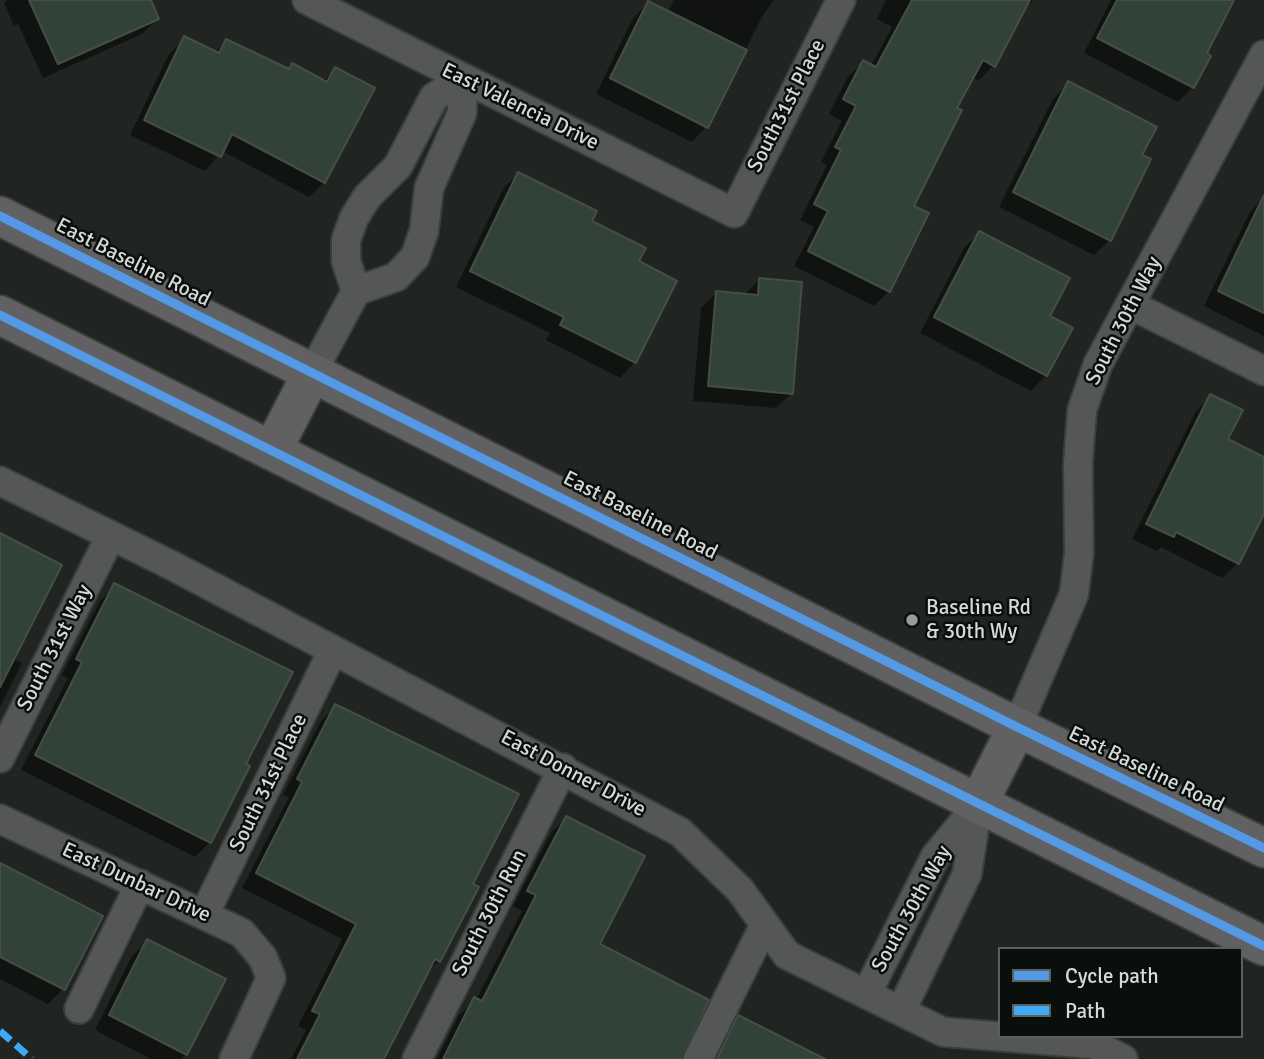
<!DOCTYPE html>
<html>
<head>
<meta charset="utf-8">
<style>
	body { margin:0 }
	#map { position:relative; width:1264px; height:1059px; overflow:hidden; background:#202521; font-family:Signika,sans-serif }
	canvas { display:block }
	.legend { position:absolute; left:998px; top:947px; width:245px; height:91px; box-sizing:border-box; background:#0b0f0c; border:2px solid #5b605c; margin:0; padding:9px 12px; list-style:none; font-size:21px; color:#d4dad5 }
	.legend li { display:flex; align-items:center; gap:14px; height:35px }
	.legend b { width:35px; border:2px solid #5b605c }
</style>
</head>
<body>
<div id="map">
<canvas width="1264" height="1059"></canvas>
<ul class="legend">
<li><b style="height:9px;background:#5399e6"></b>Cycle path</li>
<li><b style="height:9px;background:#3fa9f5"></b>Path</li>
</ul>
</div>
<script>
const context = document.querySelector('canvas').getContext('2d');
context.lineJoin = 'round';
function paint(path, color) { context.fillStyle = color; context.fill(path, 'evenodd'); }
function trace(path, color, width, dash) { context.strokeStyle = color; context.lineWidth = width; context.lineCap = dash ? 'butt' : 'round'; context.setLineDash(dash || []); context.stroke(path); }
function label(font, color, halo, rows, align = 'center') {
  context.font = font + ' Signika,sans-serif'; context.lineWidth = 5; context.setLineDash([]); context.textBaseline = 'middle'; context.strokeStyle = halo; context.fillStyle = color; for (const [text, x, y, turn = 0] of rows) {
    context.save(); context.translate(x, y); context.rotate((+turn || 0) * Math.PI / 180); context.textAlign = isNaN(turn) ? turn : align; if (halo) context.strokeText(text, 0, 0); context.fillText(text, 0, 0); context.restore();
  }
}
const shadow = new Path2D(`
	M 7,0 L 149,0 L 157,19 L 142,34 L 43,78 L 18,24 L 14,26 L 4,3 Z
	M 674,0 L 774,0 L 762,17 L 707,126 L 692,142 L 596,94 L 633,18 L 648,3 L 668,13 Z
	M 886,0 L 1033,0 L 1016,22 L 993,66 L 978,81 L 972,77 L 955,109 L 911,206 L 889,291 L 874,306 L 794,266 L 814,227 L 800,220 L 827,165 L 821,162 L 842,121 L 829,114 L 848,77 L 863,62 L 871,66 L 892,27 L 877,19 Z
	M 1111,0 L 1226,0 L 1193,87 L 1178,102 L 1084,53 Z
	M 184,39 L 215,53 L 226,41 L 287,70 L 292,66 L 323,82 L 336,69 L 324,182 L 309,197 L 222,151 L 205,171 L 130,135 L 169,54 Z
	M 1068,84 L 1110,240 L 1094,255 L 999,207 L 1053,99 Z
	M 518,174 L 589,222 L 637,262 L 635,362 L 620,378 L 546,340 L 550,333 L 456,287 L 503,189 Z
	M 1264,197 L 1264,336 L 1204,306 L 1250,212 Z
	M 980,233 L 1047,317 L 1046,375 L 1031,391 L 920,333 L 964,248 Z
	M 760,279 L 792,393 L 776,408 L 693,401 L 701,308 L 716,293 L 744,295 Z
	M 1211,396 L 1226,440 L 1264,459 L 1264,510 L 1238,563 L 1222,578 L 1161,547 L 1157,551 L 1132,539 L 1196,411 Z
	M 0,535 L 13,658 L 22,663 L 0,707 Z
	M 115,586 L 244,765 L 210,842 L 195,857 L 21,770 L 68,678 L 62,675 L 100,601 Z
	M 336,706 L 471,885 L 439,961 L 424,975 L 382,1059 L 291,1059 L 306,1030 L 298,1026 L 342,939 L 242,888 L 289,797 L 283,795 L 321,721 Z
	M 566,818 L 598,945 L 682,1059 L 437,1059 L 459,1015 L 476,1000 L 522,911 L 513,906 L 551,833 Z
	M 0,865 L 63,989 L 48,1004 L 0,979 Z
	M 148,941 L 186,1054 L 180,1059 L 151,1059 L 95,1030 L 132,956 Z
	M 739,1017 L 821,1059 L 709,1059 L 724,1032 Z`);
const building = new Path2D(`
	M 29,0 L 151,0 L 159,19 L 58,64 Z
	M 912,0 L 1030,0 L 995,67 L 983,60 L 957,108 L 962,110 L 914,206 L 929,213 L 890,292 L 808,251 L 828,211 L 814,204 L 841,150 L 835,147 L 856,106 L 843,99 L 863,60 L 876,67 Z
	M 1117,0 L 1234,0 L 1207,53 L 1211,56 L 1194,88 L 1097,38 Z
	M 648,1 L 747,50 L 708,128 L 610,78 Z
	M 184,36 L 219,53 L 226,39 L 289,69 L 292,63 L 327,82 L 335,67 L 375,88 L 325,183 L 232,134 L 221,157 L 144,120 Z
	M 1068,81 L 1157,127 L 1142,155 L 1151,159 L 1111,241 L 1013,192 Z
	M 518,172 L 597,211 L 592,221 L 646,248 L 639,261 L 677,281 L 636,363 L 560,325 L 564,317 L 470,271 Z
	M 1264,195 L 1264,313 L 1218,291 Z
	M 979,231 L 1070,278 L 1050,316 L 1073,328 L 1047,376 L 934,317 Z
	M 759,278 L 802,282 L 793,394 L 708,386 L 716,291 L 758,295 Z
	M 1210,394 L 1243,410 L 1228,439 L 1264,457 L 1264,514 L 1239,564 L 1176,532 L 1174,537 L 1146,524 Z
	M 0,533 L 62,565 L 0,687 Z
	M 114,583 L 293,672 L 246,764 L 250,766 L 211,843 L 35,755 L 82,662 L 76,659 Z
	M 335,704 L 519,794 L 473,884 L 479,887 L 440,962 L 435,959 L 384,1059 L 297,1059 L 320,1014 L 312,1011 L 356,924 L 256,873 L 302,782 L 297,779 Z
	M 566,816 L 645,856 L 600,944 L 709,1000 L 682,1059 L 443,1059 L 474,997 L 482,1001 L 536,895 L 527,891 Z
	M 0,863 L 103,916 L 65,990 L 0,957 Z
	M 147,939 L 226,979 L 187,1055 L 109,1015 Z
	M 738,1015 L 825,1059 L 717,1059 Z`);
const minor = new Path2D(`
	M 307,0 L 734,213 L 841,0
	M 356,291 L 346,261 L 346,240 L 354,218 L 367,197 L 398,166 L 434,97 L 463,79
	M 1131,305 L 1264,371
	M 312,373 L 356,291 L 396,277 L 415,257 L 424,231 L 429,188 L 462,113 L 463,79
	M 0,481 L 171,565 L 680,832 L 740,890 L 787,955 L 943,1032 L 1093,1044 L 1123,1059
	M 1017,727 L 1074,594 L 1079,553 L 1078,463 L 1082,410 L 1098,364 L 1264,55
	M 0,758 L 110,537
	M 0,819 L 242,933 L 263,958 L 271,978 L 234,1059
	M 204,915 L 333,650
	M 867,993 L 935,857 L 977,806
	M 79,1009 L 140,884
	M 901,1011 L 967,874 L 978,804
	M 417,1059 L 563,768
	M 698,1059 L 764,926`);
const primary = new Path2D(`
	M 0,216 L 1017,727 L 1264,848
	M 0,315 L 1264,946
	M 272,451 L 312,373
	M 978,804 L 1017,727`);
const quiet = new Path2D(`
	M 0,1031 L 32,1059`);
const cycleway = new Path2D(`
	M 0,216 L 1017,727 L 1264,848
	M 0,315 L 1264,946`);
const markers = [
	[912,620,7,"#959b96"]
];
const streetNames = [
	["South31st Place",787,106,-63],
	["East Valencia Drive",520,107,26],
	["East Baseline Road",133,263,27],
	["South 30th Way",1124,321,-63],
	["East Baseline Road",640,516,27],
	["South 31st Way",55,648,-63],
	["East Baseline Road",1146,770,26],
	["East Donner Drive",573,774,28],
	["South 31st Place",269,783,-64],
	["East Dunbar Drive",136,883,25],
	["South 30th Way",912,909,-61],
	["South 30th Run",490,913,-63]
];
const poiNames = [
	["Baseline Rd",926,608],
	["& 30th Wy",926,632]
];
paint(shadow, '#0007');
paint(building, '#314238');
trace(building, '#484c49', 2);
trace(minor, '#3a3f3b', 32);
trace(primary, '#3a3f3b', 42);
trace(minor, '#545755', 28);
trace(primary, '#616062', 38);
trace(quiet, '#3fa9f5', 7, [14, 7]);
trace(cycleway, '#5399e6', 9);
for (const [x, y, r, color] of markers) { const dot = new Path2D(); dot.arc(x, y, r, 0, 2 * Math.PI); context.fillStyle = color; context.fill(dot); trace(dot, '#0b0f0c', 2.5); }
label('21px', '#d4dad5', '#0b0f0c', streetNames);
label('21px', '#d4dad5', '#0b0f0c', poiNames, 'left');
</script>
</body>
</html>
